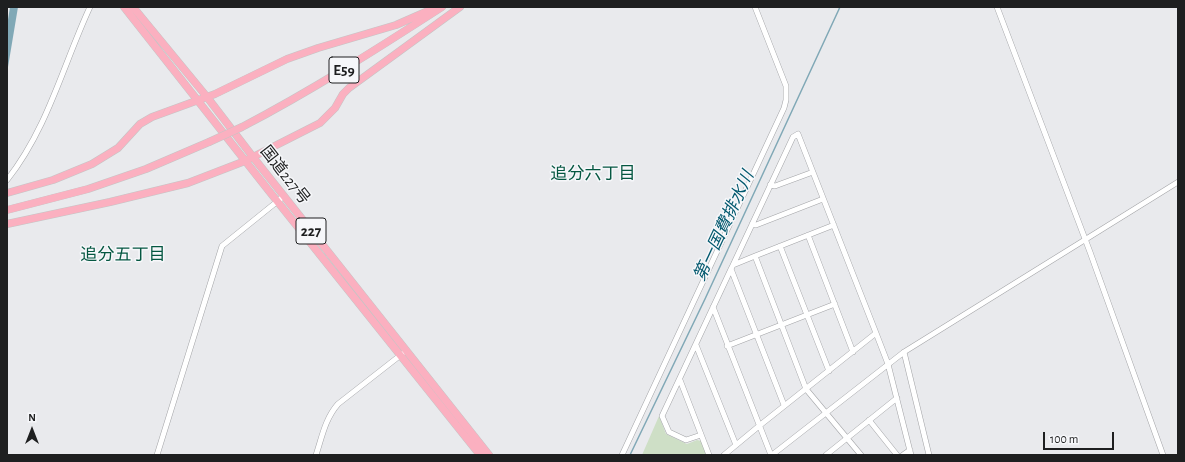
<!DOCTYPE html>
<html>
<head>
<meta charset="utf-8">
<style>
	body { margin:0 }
	#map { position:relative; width:1185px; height:462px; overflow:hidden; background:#e9eaed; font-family:"Alegreya Sans",sans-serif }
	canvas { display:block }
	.frame { position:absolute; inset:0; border:8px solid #1e1f20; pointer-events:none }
	.north { position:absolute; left:12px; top:410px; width:40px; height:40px; -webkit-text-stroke:3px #f6f7fa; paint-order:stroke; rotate:0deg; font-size:11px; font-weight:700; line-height:16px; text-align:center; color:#1e1f20 }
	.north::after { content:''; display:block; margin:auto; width:14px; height:18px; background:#1e1f20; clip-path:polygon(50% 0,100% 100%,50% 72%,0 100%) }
	.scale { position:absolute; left:1043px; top:432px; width:71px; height:18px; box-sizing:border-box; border:2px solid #1e1f20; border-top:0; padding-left:5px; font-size:12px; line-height:14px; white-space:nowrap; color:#1e1f20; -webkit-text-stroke:3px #f6f7fa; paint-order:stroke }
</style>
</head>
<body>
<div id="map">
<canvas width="1185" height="462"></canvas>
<div class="frame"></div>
<div class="north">N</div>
<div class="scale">100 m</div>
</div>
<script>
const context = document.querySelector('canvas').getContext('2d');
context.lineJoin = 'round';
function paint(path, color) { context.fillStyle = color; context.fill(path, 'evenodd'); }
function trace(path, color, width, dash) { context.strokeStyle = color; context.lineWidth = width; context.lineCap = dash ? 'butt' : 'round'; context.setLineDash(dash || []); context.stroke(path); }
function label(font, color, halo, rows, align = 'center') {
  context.font = font + ' "Alegreya Sans","Noto Sans JP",sans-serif'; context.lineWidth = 3; context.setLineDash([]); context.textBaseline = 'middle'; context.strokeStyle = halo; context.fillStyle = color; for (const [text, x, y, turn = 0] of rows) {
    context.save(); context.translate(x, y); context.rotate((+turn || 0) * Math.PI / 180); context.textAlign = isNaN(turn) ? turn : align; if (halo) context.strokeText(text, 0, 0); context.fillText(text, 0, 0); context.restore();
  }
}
const green = new Path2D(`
	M 659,416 L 666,434 L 687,444 L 697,440 L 701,441 L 707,455 L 642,455 Z`);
const water = new Path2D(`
	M 10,7 L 18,7 L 7,73 L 7,26 Z`);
const stream = new Path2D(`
	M 630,455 L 705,299 L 840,7`);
const minor = new Path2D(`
	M 997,7 L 1090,252 L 1163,455
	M 7,180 C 48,128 63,65 90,7
	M 770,185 L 775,186 L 813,172
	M 752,224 L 756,225 L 823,199
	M 808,235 L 853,352
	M 780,246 L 829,371
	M 755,256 L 834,225
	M 733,265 L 793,137 L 798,134 L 876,333
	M 731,269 L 784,405
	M 713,307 L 771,455
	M 696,345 L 736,445
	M 727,346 L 835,304
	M 904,352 L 929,455
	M 680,380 L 709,455
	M 869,420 L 897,455
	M 701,435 L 686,440 L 669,432 L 662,416 L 731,269 L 733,265 L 755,256 L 806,389 L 861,455
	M 157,455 L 222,246 L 284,196
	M 316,455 C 322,437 325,419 338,404 L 402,354
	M 622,455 L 784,108 L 786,100 L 786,86 L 755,7
	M 724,455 L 759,426 L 876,333 L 888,364 L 911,455
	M 772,455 L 904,352 L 1178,182
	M 826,455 L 897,398
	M 903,455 L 910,450`);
const highway = new Path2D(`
	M 124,7 L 269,191 L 480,455
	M 133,7 L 207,97 L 253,157 L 489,455
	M 242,127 C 311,91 377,49 442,7
	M 7,193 L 53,180 L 92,164 L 118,148 L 140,124 L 152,117 L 215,94 L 287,59 L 318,48 L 396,25 L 437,7
	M 7,210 L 88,189 L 146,169 L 209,142
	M 7,224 L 110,202 L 188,183 L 245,161 L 320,123 L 335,108 L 343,94 L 349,88 L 460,7`);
const highwayBridge = new Path2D(`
	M 209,142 L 242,127`);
const shields = [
	[344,70,30],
	[311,231,30]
];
const shieldNames = [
	["E59",344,70],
	["227",311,231]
];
const streetNames = [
	["国道227号",285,175,52]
];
const neighbourhoodNames = [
	["追分六丁目",593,174],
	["追分五丁目",123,255]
];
const waterNames = [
	["第一国費排水川",724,226,-65]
];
paint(green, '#cedfc6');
paint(water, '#80a8b6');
trace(stream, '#80a8b6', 1.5);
trace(minor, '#a3a4a7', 6);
trace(highway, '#c4c5c5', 8);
trace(minor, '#fff', 5);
trace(highway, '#fbb0c0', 7);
trace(highwayBridge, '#c4c5c5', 8, []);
trace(highwayBridge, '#fbb0c0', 7);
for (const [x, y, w] of shields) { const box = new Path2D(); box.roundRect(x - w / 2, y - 13, w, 26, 3); context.fillStyle = '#f6f7fa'; context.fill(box); trace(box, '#1e1f20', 1); }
label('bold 15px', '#1e1f20', null, shieldNames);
label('16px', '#1e1f20', '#f6f7fa', streetNames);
label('17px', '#055741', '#f6f7fa', neighbourhoodNames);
label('italic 17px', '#03596e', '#f6f7fa', waterNames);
</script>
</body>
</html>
